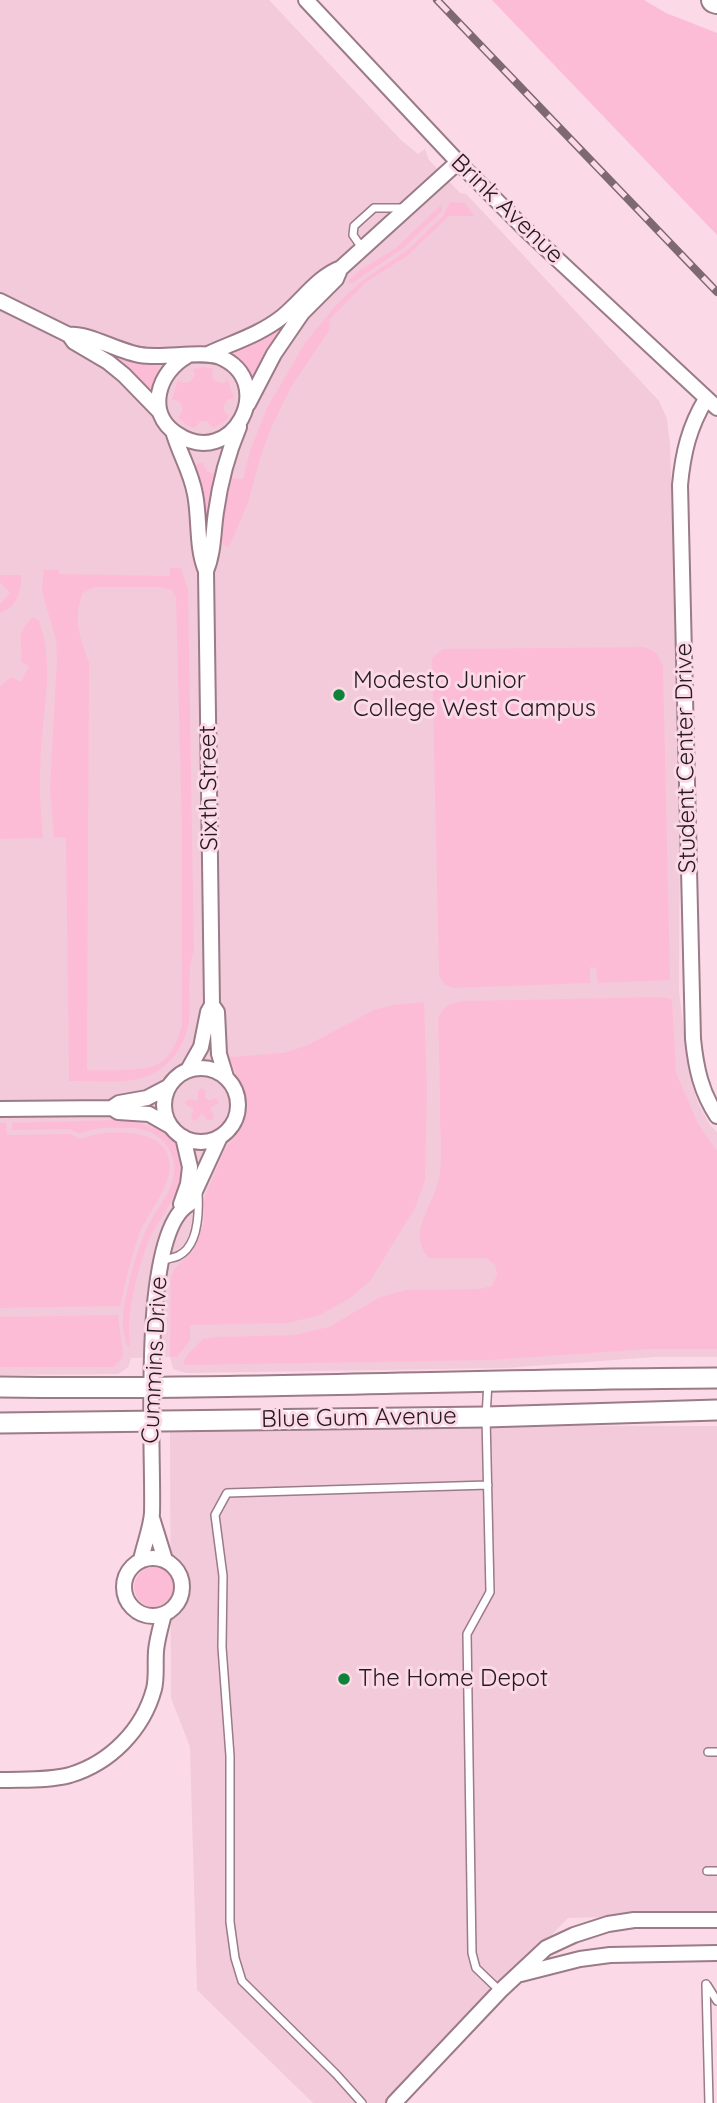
<!DOCTYPE html>
<html>
<head>
<meta charset="utf-8">
<style>
	body { margin:0 }
	canvas { display:block; background:#fbd9e6 }
</style>
</head>
<body>
<canvas width="717" height="2103"></canvas>
<script>
const context = document.querySelector('canvas').getContext('2d');
context.lineJoin = 'round';
function paint(path, color) { context.fillStyle = color; context.fill(path, 'evenodd'); }
function trace(path, color, width, dash) { context.strokeStyle = color; context.lineWidth = width; context.lineCap = dash ? 'butt' : 'round'; context.setLineDash(dash || []); context.stroke(path); }
function label(font, color, halo, rows, align = 'center') {
  context.font = font + ' Quicksand,sans-serif'; context.lineWidth = 6; context.setLineDash([]); context.textBaseline = 'middle'; context.strokeStyle = halo; context.fillStyle = color; for (const [text, x, y, turn = 0] of rows) {
    context.save(); context.translate(x, y); context.rotate((+turn || 0) * Math.PI / 180); context.textAlign = isNaN(turn) ? turn : align; if (halo) context.strokeText(text, 0, 0); context.fillText(text, 0, 0); context.restore();
  }
}
const built = new Path2D(`
	M 0,0 L 269,0 L 400,139 L 418,154 L 425,149 L 429,160 L 460,193 L 466,194 L 471,199 L 659,401 L 667,419 L 670,444 L 680,799 L 679,991 L 689,1075 L 698,1103 L 710,1125 L 717,1132 L 717,1357 L 654,1357 L 506,1368 L 186,1373 L 173,1369 L 170,1357 L 131,1358 L 128,1367 L 118,1374 L 0,1375 Z
	M 170,1425 L 717,1426 L 717,1914 L 568,1918 L 387,2103 L 313,2103 L 197,1990 L 190,1747 L 171,1698 Z`);
const green = new Path2D(`
	M 492,0 L 644,0 L 666,13 L 717,33 L 717,235 Z
	M 450,202 L 465,203 L 474,216 L 449,216 L 407,256 L 366,282 L 329,320 L 330,329 L 291,387 L 272,426 L 261,455 L 248,503 L 229,547 L 224,546 C 217,532 228,494 232,478 L 243,479 L 251,448 L 267,408 L 305,343 L 337,304 L 362,281 L 409,249 L 443,216 Z
	M 442,204 L 442,211 L 402,249 L 351,284 L 348,281 L 360,270 L 396,248 Z
	M 290,319 L 253,377 L 241,359 L 233,352 L 259,340 Z
	M 115,357 L 160,365 L 150,390 L 148,390 Z
	M 204,367 L 213,369 L 212,377 C 216,383 222,385 228,380 L 234,398 L 227,400 L 224,405 L 224,411 L 229,416 L 224,422 L 213,428 L 207,421 L 201,421 L 194,428 L 187,425 L 178,417 C 184,413 183,406 179,401 L 172,400 L 178,380 L 183,383 L 190,382 L 195,375 L 193,369 Z
	M 203,462 L 206,471 L 217,474 L 207,520 L 195,465 Z
	M 170,568 L 181,568 L 188,590 L 194,950 C 186,973 191,996 189,1020 C 188,1032 182,1045 175,1055 C 148,1090 109,1080 69,1081 L 66,838 L 54,837 L 50,789 L 57,658 L 56,640 L 42,591 L 44,570 L 59,570 L 59,574 L 170,576 ZM 93,587 L 159,587 L 172,590 L 176,598 L 182,829 L 182,1025 C 171,1061 162,1069 125,1070 C 112,1070 99,1071 87,1070 L 89,663 C 80,637 73,621 82,594 Z
	M 0,575 L 21,575 C 22,591 16,608 0,613 L 0,604 L 10,593 L 0,582 Z
	M 33,617 L 39,621 C 55,664 43,708 41,751 C 39,780 40,809 43,838 L 0,839 L 0,686 L 12,677 L 21,682 L 29,666 L 21,662 C 24,640 13,636 33,617 Z
	M 642,647 C 656,649 658,655 663,666 L 670,980 L 598,983 L 596,968 L 590,967 L 590,983 L 454,988 L 445,985 L 439,975 L 432,658 L 443,649 Z
	M 665,997 L 672,1000 L 676,1073 L 698,1124 L 717,1151 L 717,1349 L 650,1349 L 490,1360 L 185,1365 L 183,1362 L 189,1353 L 203,1339 L 216,1337 L 295,1335 L 329,1327 L 380,1297 L 407,1290 L 479,1289 L 492,1286 L 497,1275 L 495,1265 L 487,1258 L 429,1258 C 406,1234 433,1206 439,1179 C 443,1158 440,1137 440,1115 C 440,1083 439,1051 438,1019 C 444,1005 450,1003 464,1001 Z
	M 424,1002 L 427,1088 L 425,1180 L 415,1208 L 370,1281 L 350,1298 L 320,1315 L 288,1323 L 190,1325 L 190,1340 L 177,1357 L 170,1357 L 171,1277 L 174,1269 L 193,1251 L 200,1234 L 204,1223 L 203,1201 L 206,1194 L 225,1149 L 243,1126 L 248,1109 L 245,1094 L 229,1057 L 284,1053 L 308,1045 L 374,1010 L 394,1005 Z
	M 202,1088 L 206,1091 L 205,1098 L 210,1100 L 216,1098 L 219,1103 L 210,1108 L 214,1115 L 212,1120 L 207,1120 L 202,1113 L 197,1120 L 193,1121 L 191,1116 L 194,1108 L 187,1106 L 185,1102 L 189,1099 L 197,1101 L 198,1091 Z
	M 114,1120 C 151,1122 193,1135 179,1183 C 172,1205 155,1224 147,1245 C 136,1276 126,1314 130,1346 L 127,1346 C 126,1338 122,1329 123,1320 C 124,1293 138,1245 150,1222 C 158,1207 172,1191 174,1174 C 177,1149 157,1129 133,1128 C 116,1128 95,1126 80,1134 L 69,1129 L 12,1130 L 12,1123 Z
	M 0,1123 L 6,1123 L 7,1135 L 71,1134 L 80,1139 C 108,1128 177,1126 169,1173 C 166,1192 148,1214 140,1232 C 131,1256 126,1281 120,1306 L 0,1308 Z
	M 118,1315 L 123,1354 L 122,1358 L 114,1367 L 0,1367 L 0,1317 Z
	M134 1587a20 20 0 1 1 40 0a20 20 0 1 1-40 0Z`);
const lane = new Path2D(`
	M 362,248 L 353,235 L 354,226 L 374,208 L 407,208
	M 161,1261 C 166,1259 173,1258 178,1256 C 199,1246 199,1213 198,1194
	M 488,1382 L 486,1417 L 490,1592 L 467,1634 L 472,1953 L 476,1968 L 500,1991
	M 708,1752 L 717,1752
	M 707,1871 L 717,1871
	M 706,1984 L 709,2103
	M 707,1985 L 717,2001
	M 362,2103 L 336,2074 L 242,1981 L 235,1958 L 230,1922 L 230,1756 L 222,1647 L 223,1576 L 215,1515 L 227,1493 L 488,1485`);
const street = new Path2D(`
	M 306,0 L 458,162 L 526,230 L 717,408
	M 0,301 L 69,335 L 74,342 L 108,362 L 124,375 L 159,411
	M 69,335 C 85,332 120,352 140,355 C 164,359 201,350 220,357 C 279,382 232,471 177,434 C 145,413 158,372 187,356
	M 208,354 C 234,342 259,335 282,317 C 302,301 317,277 341,268 L 458,162
	M 706,399 C 689,427 683,453 680,485 L 693,1039 C 696,1068 701,1092 717,1116
	M 248,404 L 274,354 L 302,313 L 336,279 L 339,272
	M 173,431 C 179,453 191,471 195,494 C 200,519 196,547 206,571 L 212,1005 L 208,1012 L 201,1047 L 188,1070
	M 206,571 C 214,552 213,531 216,512 C 220,483 228,453 239,427
	M 212,1005 L 217,1012 L 219,1054 L 226,1077
	M164 1105a37 37 0 1 1 74 0a37 37 0 1 1-74 0Z
	M 113,1107 L 119,1103 L 147,1098 L 168,1087
	M 0,1109 L 112,1108 L 118,1112 L 149,1114 L 170,1126
	M 181,1204 L 188,1184 L 190,1167 L 183,1137
	M 152,1518 L 165,1560
	M124 1587a29 29 0 1 1 58 0a29 29 0 1 1-58 0Z
	M 141,1560 C 144,1545 151,1528 152,1513 C 154,1454 138,1234 189,1204 L 219,1139
	M 0,1780 C 23,1779 48,1781 70,1775 C 110,1763 143,1730 154,1689 C 157,1677 155,1664 156,1651 C 157,1639 161,1626 164,1614
	M 521,1974 L 580,1959 L 610,1955 L 717,1953
	M 394,2103 L 500,1991 L 546,1948 L 574,1935 L 608,1924 L 634,1920 L 717,1920`);
const secondary = new Path2D(`
	M 0,1387 C 239,1390 478,1379 717,1378
	M 0,1423 L 486,1417 L 717,1410`);
const highway = new Path2D(`
	M 714,0 L 717,1`);
const rail = new Path2D(`
	M 437,0 L 717,292`);
const markers = [
	[339,695,7,"#0f823a"],
	[344,1679,7,"#0f823a"]
];
const streetNames = [
	["Brink Avenue",507,209,44],
	["Student Center Drive",686,758,-91],
	["Sixth Street",209,788,-91],
	["Cummins Drive",155,1360,-87],
	["Blue Gum Avenue",359,1418,-1]
];
const poiNames = [
	["Modesto Junior",353,681],
	["College West Campus",353,709],
	["The Home Depot",358,1679]
];
paint(built, '#f3cada');
paint(green, '#fdbcd6');
trace(lane, '#9a7b87', 10);
trace(street, '#9a7b87', 18);
trace(secondary, '#9a7b87', 23);
trace(highway, '#9a7b87', 28);
trace(lane, '#fff', 7);
trace(street, '#fff', 14);
trace(secondary, '#fff', 19);
trace(highway, '#fff', 24);
trace(rail, '#7e6972', 8);
trace(rail, '#fbd9e6', 5, [16]);
for (const [x, y, r, color] of markers) { const dot = new Path2D(); dot.arc(x, y, r, 0, 2 * Math.PI); context.fillStyle = color; context.fill(dot); trace(dot, '#fbd9e6', 2.5); }
label('24px', '#261a1f', '#fbd9e6', streetNames);
label('24px', '#261a1f', '#fbd9e6', poiNames, 'left');
</script>
</body>
</html>
